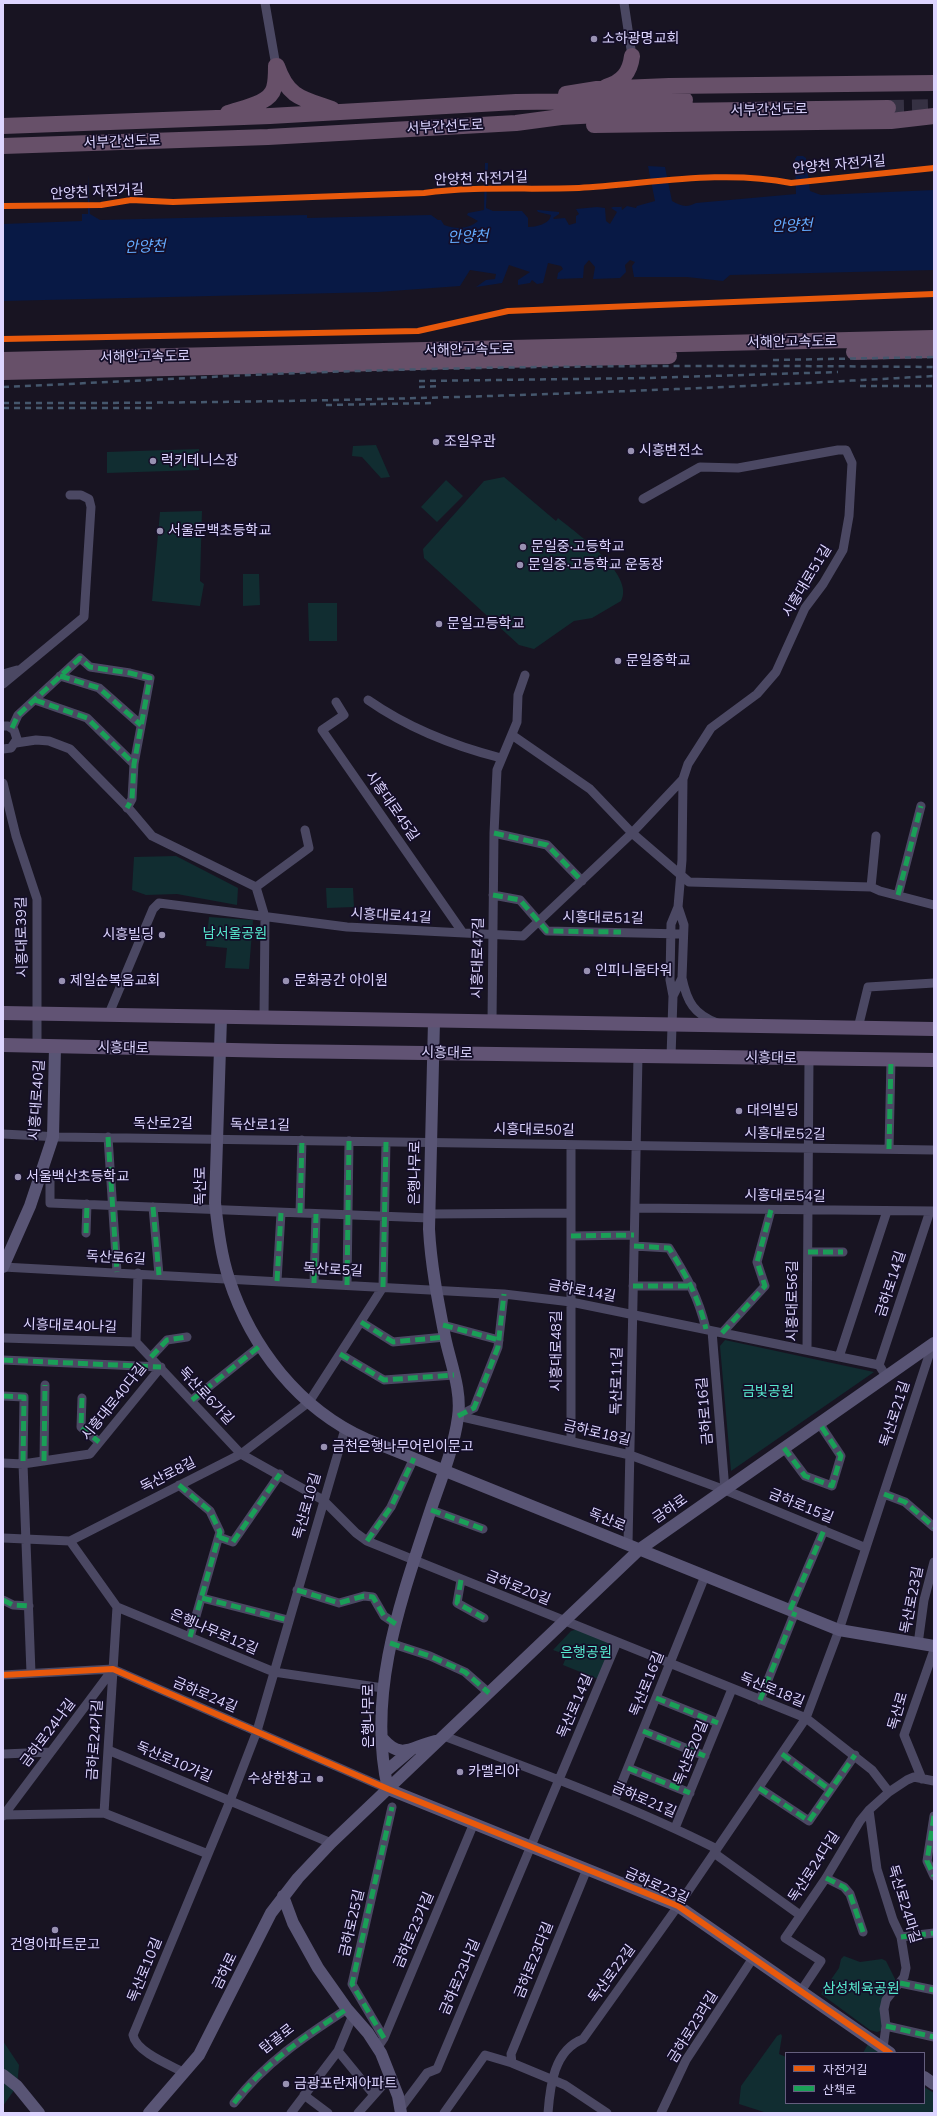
<!DOCTYPE html>
<html>
<head>
<meta charset="utf-8">
<style>
	body { margin:0 }
	#map { position:relative; width:937px; height:2116px; overflow:hidden; background:#181422; font-family:Mulish,"Noto Sans KR",sans-serif }
	canvas { display:block }
	.frame { position:absolute; inset:0; border:4px solid #ddd5ff; pointer-events:none }
	.legend { position:absolute; left:785px; top:2052px; width:140px; height:52px; box-sizing:border-box; background:#140e28; border:1px solid #645e7e; margin:0; padding:5px 7px; list-style:none; font-size:12px; color:#ddd5ff }
	.legend li { display:flex; align-items:center; gap:8px; height:20px }
	.legend b { width:20px; border:1px solid #645e7e }
</style>
</head>
<body>
<div id="map">
<canvas width="937" height="2116"></canvas>
<div class="frame"></div>
<ul class="legend">
<li><b style="height:5px;background:#e8590c"></b>자전거길</li>
<li><b style="height:5px;background:#1a9f57"></b>산책로</li>
</ul>
</div>
<script>
const context = document.querySelector('canvas').getContext('2d');
context.lineJoin = 'round';
function paint(path, color) { context.fillStyle = color; context.fill(path, 'evenodd'); }
function trace(path, color, width, dash) { context.strokeStyle = color; context.lineWidth = width; context.lineCap = dash ? 'butt' : 'round'; context.setLineDash(dash || []); context.stroke(path); }
function label(font, color, halo, rows, align = 'center') {
  context.font = font + ' Mulish,"Noto Sans KR",sans-serif'; context.lineWidth = 3.5; context.setLineDash([]); context.textBaseline = 'middle'; context.strokeStyle = halo; context.fillStyle = color; for (const [text, x, y, turn = 0] of rows) {
    context.save(); context.translate(x, y); context.rotate((+turn || 0) * Math.PI / 180); context.textAlign = isNaN(turn) ? turn : align; if (halo) context.strokeText(text, 0, 0); context.fillText(text, 0, 0); context.restore();
  }
}
const green = new Path2D(`
	M 376,445 L 390,477 L 381,478 L 362,457 L 352,456 L 353,446 Z
	M 199,449 L 199,470 L 107,473 L 107,452 Z
	M 504,477 L 556,521 L 558,518 C 575,532 636,575 621,601 L 592,618 L 574,621 L 534,649 L 519,645 L 424,558 L 423,549 L 484,481 Z
	M 446,480 L 463,496 L 437,522 L 421,507 Z
	M 202,511 L 200,581 L 204,584 L 200,606 L 152,601 L 160,512 Z
	M 243,574 L 259,574 L 260,605 L 243,606 Z
	M 308,603 L 337,603 L 337,641 L 309,641 Z
	M 176,856 L 238,888 L 237,905 L 177,894 L 146,895 L 132,890 L 134,857 Z
	M 326,888 L 353,888 L 354,907 L 327,908 Z
	M 209,917 L 253,920 L 249,969 L 225,968 L 227,948 L 206,946 Z
	M 725,1340 L 874,1372 L 731,1471 L 720,1346 Z
	M 578,1629 L 610,1643 L 610,1649 L 598,1679 L 563,1665 L 567,1655 L 553,1650 L 571,1631 Z
	M 844,1956 L 860,1962 L 882,1959 L 886,1961 L 898,1985 L 890,1994 L 883,2030 L 877,2032 L 870,2030 L 821,1994 L 839,1968 L 841,1959 Z
	M 781,2034 L 782,2036 L 779,2054 L 786,2057 L 786,2103 L 924,2103 L 924,2087 L 934,2093 L 934,2113 L 767,2113 L 739,2104 L 741,2086 L 777,2036 Z
	M 3,2041 L 19,2065 L 17,2086 L 3,2106 Z
	M 868,2044 L 880,2053 L 863,2053 Z`);
const water = new Path2D(`
	M 797,156 L 803,156 L 806,158 L 810,191 L 821,195 L 934,190 L 934,270 L 730,275 L 723,281 L 687,277 L 634,277 L 632,266 L 635,262 L 630,260 L 625,265 L 626,272 L 620,278 L 593,279 L 595,267 L 589,260 L 584,266 L 583,278 L 557,279 L 558,273 L 563,269 L 561,266 L 548,263 L 543,283 L 537,284 L 532,280 L 530,283 L 518,285 L 518,280 L 530,272 L 509,265 L 502,283 L 476,287 L 486,280 L 495,279 L 496,274 L 470,270 L 460,286 L 378,292 L 3,301 L 3,224 L 82,221 L 82,214 L 88,214 L 88,175 L 90,214 L 100,220 L 307,215 L 307,218 L 431,215 L 438,220 L 441,220 L 444,225 C 456,229 467,230 478,221 L 467,215 L 468,213 L 484,210 L 485,163 L 488,163 L 486,208 L 493,211 L 522,211 L 528,218 L 528,227 C 536,227 550,224 551,215 L 538,212 L 537,210 L 538,210 L 559,212 L 559,214 L 553,218 L 554,219 L 565,218 L 569,225 L 576,223 L 576,216 L 579,214 L 576,209 L 597,207 L 605,208 L 606,221 L 610,224 L 617,212 L 611,208 L 613,207 L 621,207 L 621,205 L 622,210 L 627,206 L 636,208 L 637,206 L 655,201 L 648,166 L 665,167 L 672,201 C 681,206 686,208 696,203 L 796,194 L 795,159 Z`);
const highwayTunnel = new Path2D(`
	M 888,108 L 934,107`);
const street = new Path2D(`
	M 265,3 L 276,66
	M 624,3 L 632,56
	M 643,499 L 700,467 L 738,468 L 838,450 L 846,450 L 852,463 L 849,516 L 843,550 L 823,584 L 805,608 L 776,672 L 757,694 L 711,728 L 688,764 L 683,779 L 682,860 L 678,907 L 671,924 L 670,980 L 673,996 L 671,1057
	M 3,674 L 17,670
	M 60,676 L 99,688 L 141,725
	M 3,684 L 84,617 L 91,507 L 89,499 L 81,495 L 70,495
	M 35,700 L 87,718 L 134,764
	M 368,700 C 408,728 454,746 501,758
	M 336,702 L 344,715 L 322,730 L 463,933
	M 3,726 L 8,726 L 14,730 L 17,739 L 11,748 L 3,749
	M 12,728 L 18,715 L 80,658 L 90,667 L 130,673 L 150,678 L 134,764 L 132,799 L 127,808
	M 512,735 L 590,789 L 632,833 L 689,882 L 871,887 L 880,891 L 934,905
	M 16,743 L 36,740 L 49,741 L 70,749 L 130,810 L 152,836 L 256,887 L 265,917 L 264,1018
	M 3,783 L 16,836 L 37,899 L 37,1047
	M 494,833 L 547,845 L 582,881
	M 256,887 L 309,848 L 305,830
	M 871,887 L 876,836
	M 493,895 L 520,900 L 547,931 L 683,934
	M 898,895 L 921,806
	M 682,978 C 687,1002 694,1014 717,1023
	M 673,996 L 682,978 L 684,925 L 678,907
	M 108,1016 L 153,909 L 159,903 L 347,927 L 523,936 L 632,833 L 683,779
	M 492,1022 L 494,833 L 497,770 L 517,722 L 518,695 L 525,675
	M 858,1028 L 868,987 L 934,983
	M 3,1134 L 59,1137 L 934,1150
	M 108,1137 L 117,1272
	M 889,1149 L 891,1059
	M 41,1174 L 50,1177 L 50,1203 L 429,1218
	M 153,1207 L 159,1275
	M 635,1208 L 934,1211
	M 300,1213 L 302,1140
	M 429,1214 L 571,1213
	M 86,1233 L 87,1204
	M 571,1236 L 634,1235
	M 634,1246 L 669,1248 C 687,1277 698,1296 706,1329
	M 808,1252 L 843,1252
	M 3,1267 L 504,1294 L 571,1302 L 879,1365 L 886,1376
	M 138,1273 L 136,1342 L 241,1454 L 323,1500 L 356,1533 L 367,1541 L 806,1718 L 872,1770 L 889,1792
	M 277,1281 L 281,1213
	M 314,1283 L 316,1214
	M 347,1285 L 349,1141
	M 633,1286 L 692,1286
	M 361,1322 L 393,1342 L 445,1337
	M 443,1325 L 499,1340
	M 712,1331 L 725,1490
	M 722,1333 L 765,1286 L 757,1262 L 771,1210
	M 3,1338 L 136,1342
	M 807,1350 L 809,1058
	M 340,1354 L 384,1380 L 454,1375
	M 151,1357 L 167,1340 L 187,1337
	M 839,1357 L 887,1211
	M 3,1360 L 161,1367
	M 879,1365 L 930,1211
	M 3,1396 L 24,1397 L 23,1464 L 31,1673
	M 82,1398 L 81,1427 L 99,1442
	M 192,1400 L 260,1346
	M 458,1416 L 630,1455 L 725,1490 L 866,1548
	M 458,1416 L 474,1408 L 498,1347 L 504,1294
	M 571,1441 L 571,1145
	M 784,1448 L 805,1476 L 832,1486 L 841,1456 L 819,1423
	M 44,1461 L 45,1385
	M 3,1463 L 23,1464 L 90,1454 L 161,1367
	M 179,1485 L 210,1511 L 220,1532 L 190,1637
	M 884,1494 L 905,1502 L 934,1527
	M 431,1510 L 483,1529
	M 219,1537 L 233,1542 L 280,1474
	M 3,1538 L 70,1541 L 241,1454 L 309,1402 L 383,1287 L 386,1142
	M 70,1541 L 117,1607 L 274,1672 L 383,1688
	M 367,1541 L 391,1507 L 414,1458
	M 628,1544 L 638,1056
	M 461,1580 L 457,1603 L 484,1618
	M 297,1590 L 339,1603 L 364,1596 L 373,1597 L 384,1616 L 396,1624
	M 202,1598 L 288,1620
	M 3,1600 L 13,1605 L 29,1606
	M 790,1610 L 824,1530
	M 390,1643 L 430,1656 L 465,1672 L 489,1693
	M 918,1644 L 924,1600 L 934,1562
	M 3,1675 L 113,1669 L 388,1789
	M 656,1698 L 718,1723
	M 760,1700 L 795,1612
	M 643,1731 L 705,1756
	M 444,1736 C 536,1771 629,1805 717,1849
	M 108,1750 L 331,1843
	M 3,1754 L 51,1752
	M 782,1754 L 830,1790
	M 628,1768 L 690,1793
	M 922,1779 L 904,1735 L 934,1650
	M 759,1788 L 809,1821 L 855,1755
	M 614,1802 L 705,1576
	M 869,1810 L 877,1869 L 893,1920 L 901,1937 L 906,1968 L 904,1977 L 886,2000 L 884,2009 L 886,2026 L 883,2048
	M 104,1813 L 117,1607
	M 4,1815 L 104,1813 L 208,1854
	M 3,1816 L 113,1669
	M 934,1816 L 927,1861 L 934,1876
	M 675,1828 L 732,1689
	M 714,1853 L 800,1915
	M 826,1878 L 844,1887 L 850,1894 L 863,1932
	M 901,1937 L 934,1933
	M 900,1983 L 934,1990
	M 801,1991 L 821,1961 L 785,1938 L 826,1878 L 860,1821 L 869,1810 L 889,1792 L 907,1780 L 914,1777 L 934,1781
	M 886,2026 L 934,2037
	M 384,2038 L 352,1984 L 392,1807
	M 378,2047 L 384,2038 L 474,1823
	M 338,2051 L 374,2095
	M 512,2063 L 511,2054 L 587,1869
	M 185,2073 C 170,2065 136,2052 133,2035 L 230,1801 L 257,1731 L 345,1429
	M 304,2095 L 328,2113
	M 234,2103 C 266,2062 304,2037 347,2009
	M 400,2109 L 427,2073 L 437,2069 L 617,1642
	M 291,2113 L 338,2051 L 353,2015
	M 358,2113 L 390,2077
	M 444,2113 L 485,2055 L 512,2063 L 565,2085 L 607,2113
	M 548,2113 C 550,2086 554,2050 583,2039 L 678,1906 L 806,1718 L 839,1630 L 933,1343
	M 661,2113 L 686,2060 L 753,1958`);
const secondary = new Path2D(`
	M 221,1018 L 215,1203 C 218,1228 221,1255 229,1279 C 251,1347 299,1409 366,1439 L 839,1630 L 934,1646
	M 3,1267 L 30,1206 L 53,1137 L 55,1047
	M 383,1739 C 402,1761 412,1746 435,1741
	M 385,1772 L 412,1749
	M 388,1789 C 366,1692 402,1597 432,1506 C 442,1477 454,1447 458,1417 C 462,1390 450,1362 445,1337 C 438,1301 431,1266 429,1229 L 434,1021
	M 388,1789 L 678,1906 L 890,2053
	M 283,1896 L 293,1923 L 318,1968 L 347,2009 L 368,2033 L 381,2053 L 398,2096 L 401,2113
	M 3,2075 L 17,2086 L 39,2113
	M 924,2077 L 934,2084
	M 149,2113 L 199,2055 L 271,1913 L 298,1878 L 331,1843 L 640,1549 L 934,1343`);
const primary = new Path2D(`
	M 3,1013 L 934,1029
	M 3,1045 L 278,1051 L 934,1060`);
const highway = new Path2D(`
	M 277,66 C 288,98 303,99 332,109
	M 606,87 C 622,82 630,73 632,56
	M 566,94 L 597,89 L 669,86 L 934,83
	M 228,113 C 242,108 270,104 274,88 C 276,82 276,73 276,66
	M 594,125 L 891,121 L 934,116
	M 3,126 L 270,116 L 516,102 L 685,100
	M 3,146 L 268,137 L 516,123 L 561,117 L 676,111 L 888,108
	M 854,352 L 934,350
	M 3,360 L 934,338
	M 3,372 L 669,356`);
const rail = new Path2D(`
	M 773,360 L 934,357
	M 419,381 L 646,378 L 838,372
	M 860,386 L 934,386
	M 3,387 C 93,383 184,378 274,374 C 494,365 714,365 934,367
	M 419,387 L 441,386
	M 3,403 C 313,404 624,394 934,376
	M 326,405 L 434,403
	M 3,408 L 156,408`);
const quiet = new Path2D(`
	M 60,676 L 99,688 L 141,725
	M 35,700 L 87,718 L 134,764
	M 12,728 L 18,715 L 80,658 L 90,667 L 130,673 L 150,678 L 134,764 L 132,799 L 127,808
	M 494,833 L 547,845 L 582,881
	M 493,895 L 520,900 L 547,931 L 621,932
	M 898,895 L 921,806
	M 108,1137 L 117,1272
	M 889,1149 L 891,1059
	M 153,1207 L 159,1275
	M 300,1213 L 302,1140
	M 86,1233 L 87,1204
	M 571,1236 L 634,1235
	M 634,1246 L 669,1248 C 687,1277 698,1296 706,1329
	M 808,1252 L 843,1252
	M 277,1281 L 281,1213
	M 314,1283 L 316,1214
	M 347,1285 L 349,1141
	M 633,1286 L 692,1286
	M 383,1287 L 386,1142
	M 361,1322 L 393,1342 L 445,1337
	M 443,1325 L 499,1340
	M 722,1333 L 765,1286 L 757,1262 L 771,1210
	M 340,1354 L 384,1380 L 454,1375
	M 151,1357 L 167,1340 L 187,1337
	M 3,1360 L 161,1367
	M 3,1396 L 24,1397 L 23,1464
	M 82,1398 L 81,1427 L 99,1442
	M 192,1400 L 260,1346
	M 458,1416 L 474,1408 L 498,1347 L 504,1294
	M 784,1448 L 805,1476 L 832,1486 L 841,1456 L 819,1423
	M 44,1461 L 45,1385
	M 179,1485 L 210,1511 L 220,1532 L 190,1637
	M 884,1494 L 905,1502 L 934,1527
	M 431,1510 L 483,1529
	M 219,1537 L 233,1542 L 280,1474
	M 367,1541 L 391,1507 L 414,1458
	M 461,1580 L 457,1603 L 484,1618
	M 297,1590 L 339,1603 L 364,1596 L 373,1597 L 384,1616 L 396,1624
	M 202,1598 L 288,1620
	M 3,1600 L 13,1605 L 29,1606
	M 790,1610 L 824,1530
	M 390,1643 L 430,1656 L 465,1672 L 489,1693
	M 656,1698 L 718,1723
	M 760,1700 L 795,1612
	M 643,1731 L 705,1756
	M 782,1754 L 830,1790
	M 628,1768 L 690,1793
	M 759,1788 L 809,1821 L 855,1755
	M 934,1816 L 927,1861 L 934,1876
	M 826,1878 L 844,1887 L 850,1894 L 863,1932
	M 901,1937 L 934,1933
	M 900,1983 L 934,1990
	M 886,2026 L 934,2037
	M 384,2038 L 352,1984 L 392,1807
	M 234,2103 C 266,2062 304,2037 347,2009`);
const cycleway = new Path2D(`
	M 3,206 L 101,205 L 131,200 L 173,202 L 424,193 C 476,186 527,190 579,188 C 649,184 722,169 791,183 L 934,168
	M 3,339 L 418,331 L 508,311 L 934,294
	M 3,1675 L 113,1669 L 388,1789 L 678,1906 L 890,2053`);
const markers = [
	[594,39,4,"#9891b2"],
	[436,442,4,"#9891b2"],
	[631,451,4,"#9891b2"],
	[153,461,4,"#9891b2"],
	[160,531,4,"#9891b2"],
	[523,547,4,"#9891b2"],
	[520,565,4,"#9891b2"],
	[439,624,4,"#9891b2"],
	[618,661,4,"#9891b2"],
	[162,935,4,"#9891b2"],
	[587,971,4,"#9891b2"],
	[62,981,4,"#9891b2"],
	[286,981,4,"#9891b2"],
	[739,1111,4,"#9891b2"],
	[18,1177,4,"#9891b2"],
	[324,1447,4,"#9891b2"],
	[460,1772,4,"#9891b2"],
	[320,1779,4,"#9891b2"],
	[55,1930,4,"#9891b2"],
	[286,2084,4,"#9891b2"]
];
const poiNames = [
	["소하광명교회",602,39],
	["조일우관",444,442],
	["시흥변전소",639,451],
	["럭키테니스장",161,461],
	["서울문백초등학교",168,531],
	["문일중·고등학교",531,547],
	["문일중·고등학교 운동장",528,565],
	["문일고등학교",447,624],
	["문일중학교",626,661],
	["시흥빌딩",154,935,"right"],
	["인피니움타워",595,971],
	["제일순복음교회",70,981],
	["문화공간 아이원",294,981],
	["대의빌딩",747,1111],
	["서울백산초등학교",26,1177],
	["금천은행나무어린이문고",332,1447],
	["카멜리아",468,1772],
	["수상한창고",312,1779,"right"],
	["건영아파트문고",55,1945,"center"],
	["금광포란재아파트",294,2084]
];
const streetNames = [
	["서부간선도로",769,110,-1],
	["서부간선도로",445,127,-3],
	["서부간선도로",122,142,-2],
	["안양천 자전거길",839,165,-5],
	["안양천 자전거길",481,179,-2],
	["안양천 자전거길",97,192,-3],
	["서해안고속도로",792,342,-1],
	["서해안고속도로",469,350,-1],
	["서해안고속도로",145,357,-1],
	["시흥대로51길",807,581,-59],
	["시흥대로45길",392,806,55],
	["시흥대로41길",391,916,3],
	["시흥대로51길",603,918,1],
	["시흥대로39길",22,937,-91],
	["시흥대로47길",478,958,-89],
	["시흥대로",123,1048,1],
	["시흥대로",447,1053,1],
	["시흥대로",771,1058,1],
	["시흥대로40길",37,1100,-86],
	["독산로2길",163,1124],
	["독산로1길",260,1125,1],
	["시흥대로50길",534,1130,1],
	["시흥대로52길",785,1134,1],
	["은행나무로",415,1173,-89],
	["독산로",201,1186,-90],
	["시흥대로54길",785,1196,1],
	["독산로6길",116,1258,3],
	["독산로5길",333,1270,3],
	["금하로14길",891,1284,-72],
	["금하로14길",582,1291,10],
	["시흥대로56길",793,1301,-90],
	["시흥대로40나길",70,1326,2],
	["시흥대로48길",557,1351,-90],
	["독산로11길",617,1381,-89],
	["독산로6가길",206,1396,47],
	["시흥대로40다길",114,1402,-51],
	["금하로16길",705,1411,-95],
	["독산로21길",895,1414,-72],
	["금하로18길",597,1433,13],
	["독산로8길",168,1475,-27],
	["독산로10길",307,1506,-74],
	["금하로15길",801,1506,22],
	["금하로",670,1509,-35],
	["독산로",607,1520,22],
	["금하로20길",518,1588,22],
	["독산로23길",912,1600,-79],
	["은행나무로12길",214,1632,23],
	["독산로16길",647,1684,-68],
	["독산로18길",772,1690,22],
	["금하로24길",205,1695,23],
	["독산로14길",575,1706,-67],
	["독산로",898,1711,-74],
	["은행나무로",369,1716,-90],
	["금하로24나길",48,1733,-53],
	["금하로24가길",95,1740,-86],
	["독산로20길",691,1753,-68],
	["독산로10가길",174,1762,23],
	["금하로21길",644,1800,23],
	["독산로24다길",814,1867,-57],
	["금하로23길",657,1886,24],
	["독산로24마길",904,1904,73],
	["금하로25길",352,1923,-77],
	["금하로23가길",414,1930,-67],
	["금하로23다길",534,1960,-68],
	["독산로10길",145,1970,-68],
	["금하로",225,1971,-64],
	["독산로22길",612,1974,-54],
	["금하로23나길",460,1977,-67],
	["금하로23라길",693,2027,-58],
	["탑골로",277,2039,-38]
];
const parkNames = [
	["남서울공원",235,934],
	["금빛공원",768,1392],
	["은행공원",586,1653],
	["삼성체육공원",861,1989]
];
const waterNames = [
	["안양천",792,226,-2],
	["안양천",468,237,-2],
	["안양천",145,247,-2]
];
paint(green, '#112d31');
paint(water, '#081945');
trace(highwayTunnel, '#363143', 16, [16, 8]);
trace(street, '#4b4863', 9);
trace(secondary, '#595575', 12);
trace(primary, '#615374', 14);
trace(highway, '#675069', 16);
trace(rail, '#45576d', 2.5, [6, 5]);
trace(quiet, '#1a9f57', 5, [10, 5]);
trace(cycleway, '#e8590c', 6);
for (const [x, y, r, color] of markers) { const dot = new Path2D(); dot.arc(x, y, r, 0, 2 * Math.PI); context.fillStyle = color; context.fill(dot); trace(dot, '#140e28', 1.5); }
label('14px', '#ddd5ff', '#140e28', poiNames, 'left');
label('14px', '#ddd5ff', '#140e28', streetNames);
label('14px', '#57e9cf', '#140e28', parkNames);
label('italic 15px', '#63abff', '#140e28', waterNames);
</script>
</body>
</html>
